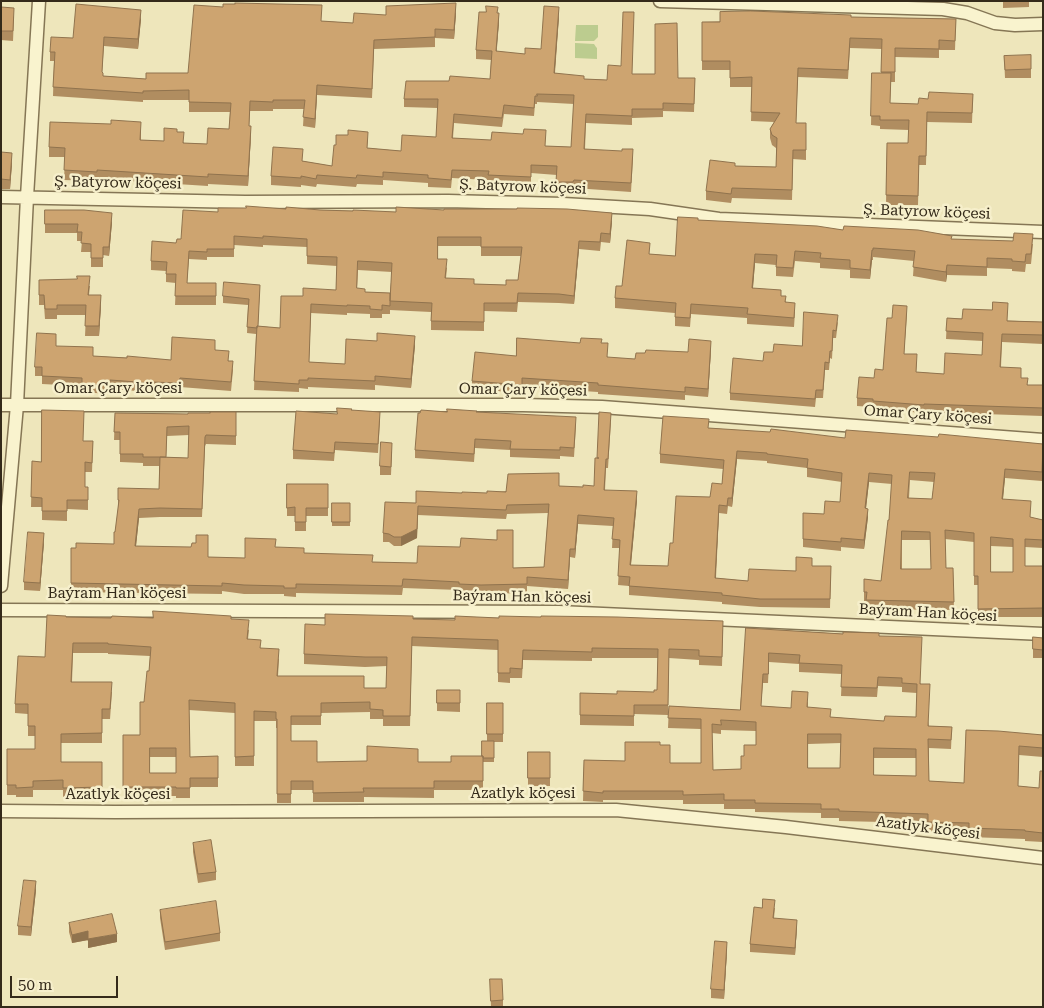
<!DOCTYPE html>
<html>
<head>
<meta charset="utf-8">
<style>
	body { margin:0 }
	#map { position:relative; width:1044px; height:1008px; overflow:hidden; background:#eee6bb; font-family:"Roboto Serif",serif }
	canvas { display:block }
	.frame { position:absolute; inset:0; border:2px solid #342a1a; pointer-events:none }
	.scale { position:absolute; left:10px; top:976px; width:108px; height:22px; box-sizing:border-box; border:2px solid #342a1a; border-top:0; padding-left:6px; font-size:15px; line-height:18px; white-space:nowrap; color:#342a1a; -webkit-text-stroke:4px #f6efcb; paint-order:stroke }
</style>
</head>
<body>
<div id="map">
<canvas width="1044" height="1008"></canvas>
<div class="frame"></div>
<div class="scale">50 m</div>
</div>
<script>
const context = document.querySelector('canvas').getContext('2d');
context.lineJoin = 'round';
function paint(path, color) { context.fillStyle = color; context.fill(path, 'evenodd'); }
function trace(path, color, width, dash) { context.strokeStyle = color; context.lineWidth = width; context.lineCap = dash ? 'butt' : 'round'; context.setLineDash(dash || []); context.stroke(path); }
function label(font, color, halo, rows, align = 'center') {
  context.font = font + ' "Roboto Serif",serif'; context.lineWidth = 5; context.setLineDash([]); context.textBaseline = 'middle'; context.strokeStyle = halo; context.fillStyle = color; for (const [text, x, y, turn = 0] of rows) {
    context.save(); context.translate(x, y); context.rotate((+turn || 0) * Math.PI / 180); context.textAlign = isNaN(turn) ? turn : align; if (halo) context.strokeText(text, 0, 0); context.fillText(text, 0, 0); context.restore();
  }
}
const green = new Path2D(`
	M 576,25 L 598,25 L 598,37 L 594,41 L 575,41 Z
	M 575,43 L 594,44 L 596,47 L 597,48 L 597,59 L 575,58 Z`);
const minor = new Path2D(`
	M 660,1 L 943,9 L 967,13 L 995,23 L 1015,25 L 1043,24
	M 1,197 L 245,202 L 448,201 L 563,204 L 650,209 L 719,219 L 1043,232
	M 1,405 L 523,405 L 602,407 L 1043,440
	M 1,586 L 17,405 L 27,197 L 39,1
	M 1,610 L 559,612 L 1043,634
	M 1,811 L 115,812 L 616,810 L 786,827 L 1043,858`);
const wall = new Path2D(`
	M 1003,1 L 1029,1 L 1029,7 L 1003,8 Z
	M 1,7 L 14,17 L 13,41 L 1,40 Z
	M 456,13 L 454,39 L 435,38 L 435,47 L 374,49 L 372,98 L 317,95 L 315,128 L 303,126 L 304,109 L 273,109 L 273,111 L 250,111 L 249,126 L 251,135 L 248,186 L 208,184 L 208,186 L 97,179 L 97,181 L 64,180 L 65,157 L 49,157 L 49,147 L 141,131 L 141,140 L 164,141 L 177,132 L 184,143 L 207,144 L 229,129 L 230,112 L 189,112 L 189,100 L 143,100 L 143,102 L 53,96 L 54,61 L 50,61 L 50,52 L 73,38 L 141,19 L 138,49 L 104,46 L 102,72 L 103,76 L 146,79 L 188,73 L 322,21 L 353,23 L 386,15 Z
	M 498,13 L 499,22 L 496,52 L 525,54 L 541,49 L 559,16 L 555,73 L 584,79 L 607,80 L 632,74 L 678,78 L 695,78 L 694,112 L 663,111 L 663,117 L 632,118 L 632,125 L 586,123 L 585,149 L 633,158 L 631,192 L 574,188 L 573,191 L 556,190 L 557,175 L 531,173 L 531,186 L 488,184 L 488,180 L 452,178 L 451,188 L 428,187 L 428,183 L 383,180 L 383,185 L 357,184 L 356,187 L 317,184 L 316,187 L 301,185 L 301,187 L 271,185 L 271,176 L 302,161 L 332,166 L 336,145 L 348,135 L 368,140 L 367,148 L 401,151 L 436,137 L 438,108 L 404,107 L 404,99 L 449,81 L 490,79 L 491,60 L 476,59 L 476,50 ZM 537,102 L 574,104 L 571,147 L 545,146 L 453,138 L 454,123 L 502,127 L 504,114 L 534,116 L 535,104 L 537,104 Z
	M 851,17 L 956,19 L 955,50 L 939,50 L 939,58 L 895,57 L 895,82 L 891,82 L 890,103 L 918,104 L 928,99 L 973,94 L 972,123 L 927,122 L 926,165 L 919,165 L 918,205 L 886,205 L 887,143 L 908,143 L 909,130 L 880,129 L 880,126 L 871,125 L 872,73 L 881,73 L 882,49 L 850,48 L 848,79 L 798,77 L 796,123 L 806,123 L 806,160 L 793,159 L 792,200 L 732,198 L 731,203 L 706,200 L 706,191 L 735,166 L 776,167 L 776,148 L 772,145 L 770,138 L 770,129 L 774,122 L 751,121 L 752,87 L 730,87 L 730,70 L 702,70 L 702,22 Z
	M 1031,55 L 1031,78 L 1005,78 L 1004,56 Z
	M 1,152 L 12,163 L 10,189 L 1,189 Z
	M 286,209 L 396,212 L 612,221 L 610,243 L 601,242 L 600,251 L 579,249 L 574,304 L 559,303 L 518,302 L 517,312 L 484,311 L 484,331 L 431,330 L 431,312 L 390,310 L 390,314 L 382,314 L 382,318 L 370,318 L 370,314 L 347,313 L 347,315 L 311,313 L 309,362 L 345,364 L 415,345 L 411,388 L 375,385 L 375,390 L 308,387 L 308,389 L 299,388 L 299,392 L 254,390 L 256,334 L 247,333 L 248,305 L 223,303 L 223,296 L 260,285 L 258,326 L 280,328 L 303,296 L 336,290 L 337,266 L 307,264 L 307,247 L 263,245 L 263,247 L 234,245 L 234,257 L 207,257 L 207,260 L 189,259 L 187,283 L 216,283 L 216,305 L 175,305 L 176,283 L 166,282 L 166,271 L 151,270 L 151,261 L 218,212 ZM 438,246 L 481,246 L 481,256 L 521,256 L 518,280 L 506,285 L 474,284 L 446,278 L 447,268 L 438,259 ZM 358,270 L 392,272 L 390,293 L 365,292 L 357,288 Z
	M 45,210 L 112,222 L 109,256 L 103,255 L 103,267 L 91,267 L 91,252 L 81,252 L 82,241 L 77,241 L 77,233 L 45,233 Z
	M 698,220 L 843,230 L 952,239 L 1033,244 L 1031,264 L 1026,264 L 1025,272 L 1012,271 L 1012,269 L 987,268 L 987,276 L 947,275 L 946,282 L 913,276 L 914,261 L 873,257 L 873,260 L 872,260 L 870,279 L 850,278 L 850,270 L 820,268 L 820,263 L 795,261 L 793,277 L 776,276 L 776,265 L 755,263 L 753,288 L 781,296 L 795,312 L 794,327 L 747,324 L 747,318 L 691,314 L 690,327 L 675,326 L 675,313 L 615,308 L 615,298 L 622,286 L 650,254 L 675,256 Z
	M 39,280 L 90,286 L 89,295 L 101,305 L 99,336 L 85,336 L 86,315 L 57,315 L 57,319 L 45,319 L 44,305 L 39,305 Z
	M 907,314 L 904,354 L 917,362 L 916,372 L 944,374 L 982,355 L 983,341 L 946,339 L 947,318 L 1043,322 L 1043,344 L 1002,342 L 1001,367 L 1021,378 L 1028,385 L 1043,385 L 1043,416 L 924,412 L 924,413 L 873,409 L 873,407 L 857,406 L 857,398 L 874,378 L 883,370 L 892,318 Z
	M 838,322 L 836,338 L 833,338 L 832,359 L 830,358 L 829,370 L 825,370 L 823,398 L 816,398 L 815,407 L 730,400 L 730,393 L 773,352 L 802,346 Z
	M 580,343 L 602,343 L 608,358 L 635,359 L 645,353 L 688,352 L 711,349 L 708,397 L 685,395 L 685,400 L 598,394 L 598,392 L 522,387 L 522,393 L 472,389 L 472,381 L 516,356 Z
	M 56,346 L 93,356 L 171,360 L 215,350 L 229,361 L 233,370 L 231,391 L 180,387 L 179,392 L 151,390 L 151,392 L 110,389 L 109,394 L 82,392 L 82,386 L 42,384 L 42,376 L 35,376 L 35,367 Z
	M 352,410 L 380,421 L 378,453 L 335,450 L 334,461 L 293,459 L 293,450 L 337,414 Z
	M 236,412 L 236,445 L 206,444 L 205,446 L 202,517 L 160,517 L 139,518 L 136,546 L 208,557 L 245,558 L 276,547 L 304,553 L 372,562 L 513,568 L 544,567 L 548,513 L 507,514 L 506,519 L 418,515 L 417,538 L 401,546 L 394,546 L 389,542 L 383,542 L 383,533 L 416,503 L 462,493 L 487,493 L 559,486 L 583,487 L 594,486 L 597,458 L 611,421 L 608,468 L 606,468 L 605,490 L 637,500 L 631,565 L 668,566 L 673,543 L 722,484 L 723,469 L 660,463 L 660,454 L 709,428 L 845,438 L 938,437 L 1043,444 L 1042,481 L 1005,478 L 1003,499 L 1030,517 L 1043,520 L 1043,548 L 1025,547 L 1025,566 L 1043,566 L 1043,617 L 978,617 L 978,585 L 974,585 L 974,542 L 945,539 L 946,568 L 953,568 L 954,610 L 866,609 L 866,601 L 864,601 L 864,579 L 881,581 L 889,520 L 892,484 L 869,482 L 866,508 L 868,517 L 864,549 L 841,547 L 841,551 L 803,547 L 803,513 L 824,514 L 840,502 L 842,482 L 807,477 L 807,468 L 767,463 L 767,461 L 737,459 L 732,507 L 728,506 L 727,514 L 719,513 L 716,578 L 748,581 L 796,571 L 812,566 L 831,566 L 830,608 L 760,607 L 722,604 L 722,602 L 629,595 L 629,586 L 618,585 L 620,548 L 612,548 L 613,526 L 578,524 L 575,558 L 570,557 L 568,589 L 527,586 L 527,593 L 481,594 L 459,593 L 459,590 L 403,588 L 402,595 L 296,593 L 296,597 L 284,596 L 284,594 L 244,594 L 222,591 L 222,594 L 71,592 L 71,548 L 76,548 L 114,544 L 118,509 L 118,500 L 159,489 L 159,466 L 143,466 L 143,463 L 120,462 L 120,440 L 114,440 L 115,413 L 188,414 ZM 189,435 L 188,458 L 166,457 L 167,436 ZM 910,480 L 934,482 L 932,499 L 909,498 ZM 902,540 L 930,540 L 931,569 L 902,569 ZM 991,546 L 1013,547 L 1013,572 L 991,572 Z
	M 447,412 L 476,412 L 576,425 L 574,457 L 560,456 L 560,459 L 510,457 L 510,450 L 475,448 L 474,462 L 415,458 L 415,450 Z
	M 83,441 L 93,441 L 92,472 L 85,472 L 85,487 L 88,487 L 88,510 L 67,509 L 67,521 L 42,520 L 42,507 L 31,507 L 32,461 L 41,462 Z
	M 392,451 L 391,475 L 380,475 L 380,466 Z
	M 287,484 L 328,484 L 328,516 L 306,516 L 306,531 L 295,531 L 295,516 L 287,516 Z
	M 332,503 L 350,503 L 350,526 L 332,526 Z
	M 44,542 L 40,591 L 24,590 L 24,582 Z
	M 66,617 L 231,619 L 249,630 L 248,639 L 261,648 L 279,659 L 278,676 L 364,688 L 386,688 L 387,666 L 365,667 L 304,664 L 304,654 L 325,625 L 413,619 L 723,630 L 722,666 L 699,665 L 699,660 L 669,658 L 668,715 L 634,714 L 634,726 L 580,725 L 580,693 L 617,694 L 654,692 L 657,690 L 658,658 L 592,658 L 592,661 L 523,660 L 522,678 L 510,678 L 510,683 L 498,682 L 498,650 L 412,646 L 410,726 L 383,726 L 383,719 L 370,719 L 370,712 L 321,713 L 321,725 L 291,725 L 291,741 L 317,762 L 451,762 L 482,756 L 487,741 L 487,703 L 503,703 L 503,742 L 494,742 L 494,762 L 483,762 L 483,790 L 434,790 L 434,798 L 364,797 L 364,802 L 313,802 L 313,790 L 291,790 L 291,803 L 277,803 L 277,728 L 276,728 L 276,721 L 254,721 L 254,766 L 235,766 L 235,713 L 189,710 L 190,757 L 218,756 L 218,787 L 190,787 L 190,798 L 176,798 L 176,796 L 123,796 L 123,735 L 140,735 L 149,671 L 150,656 L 108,654 L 108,653 L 73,653 L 72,682 L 112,692 L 110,719 L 102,719 L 102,743 L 61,743 L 61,762 L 102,762 L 102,797 L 63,797 L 63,790 L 33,790 L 33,797 L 16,797 L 16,795 L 7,795 L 7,749 L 35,749 L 35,736 L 28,736 L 28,714 L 15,713 L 15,704 L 45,657 ZM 150,757 L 176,757 L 176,773 L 150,773 Z
	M 746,628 L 879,636 L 921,684 L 929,726 L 952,727 L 951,749 L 929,748 L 929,781 L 964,783 L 966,730 L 1043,735 L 1043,757 L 1019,755 L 1018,786 L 1039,788 L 1043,771 L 1043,842 L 1025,841 L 1025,839 L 969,837 L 969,833 L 928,832 L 928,823 L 839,821 L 839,818 L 821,818 L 821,813 L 755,812 L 755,809 L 724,809 L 724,804 L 683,804 L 683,800 L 603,800 L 603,802 L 583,801 L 584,760 L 625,761 L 660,745 L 670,763 L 701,763 L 701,729 L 668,728 L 669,706 L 740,710 ZM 769,662 L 799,664 L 799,672 L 842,674 L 841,696 L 877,697 L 878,686 L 902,687 L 902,692 L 917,693 L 916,717 L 884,721 L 831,717 L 808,707 L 808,702 L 791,708 L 761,706 L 763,683 L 768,683 ZM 721,730 L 756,731 L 756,745 L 744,756 L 741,769 L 713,770 L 712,733 L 721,734 ZM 841,743 L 840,768 L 808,768 L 808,744 ZM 874,758 L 916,758 L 916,776 L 874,775 Z
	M 1033,637 L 1043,638 L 1043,658 L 1033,658 Z
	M 437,690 L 460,690 L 460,712 L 437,711 Z
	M 528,752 L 550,752 L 550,786 L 528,786 Z
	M 193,843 L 216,872 L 216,880 L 198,883 L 193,852 Z
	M 36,890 L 31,936 L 18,935 L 18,926 Z
	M 762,908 L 775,908 L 774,918 L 797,927 L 795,955 L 750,952 L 750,944 Z
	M 160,910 L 220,933 L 220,941 L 165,950 L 160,918 Z
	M 69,923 L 117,942 L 88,948 L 88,940 L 72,943 L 69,932 Z
	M 727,951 L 724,999 L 711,998 L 711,989 Z
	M 490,979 L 503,1000 L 503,1007 L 491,1007 Z`);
const shadedWall = new Path2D(`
	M 456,3 L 456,13 L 454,39 L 454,30 Z
	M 559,7 L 559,16 L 554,82 L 554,73 Z
	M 141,10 L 141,19 L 138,49 L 138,39 Z
	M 499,13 L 499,22 L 496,60 L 496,51 Z
	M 317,85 L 317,95 L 315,128 L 315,119 Z
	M 251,126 L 251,135 L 248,186 L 248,176 Z
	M 12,153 L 12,163 L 10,189 L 10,180 Z
	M 112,213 L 112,222 L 109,256 L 109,247 Z
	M 612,213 L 612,221 L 610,243 L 610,234 Z
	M 579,241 L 579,249 L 574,304 L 574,296 Z
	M 872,250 L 872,260 L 870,279 L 870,270 Z
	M 755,254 L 755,263 L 752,298 L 752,288 Z
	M 947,265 L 947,275 L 946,282 L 946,272 Z
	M 101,295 L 101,305 L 99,336 L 99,326 Z
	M 415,336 L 415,345 L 411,388 L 411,379 Z
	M 711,341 L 711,349 L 708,397 L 708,389 Z
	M 737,451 L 737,459 L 732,507 L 732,498 Z
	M 1005,469 L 1005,478 L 1002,508 L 1002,499 Z
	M 869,473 L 869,482 L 865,517 L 865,508 Z
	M 637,491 L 637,500 L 630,574 L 630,565 Z
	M 719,505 L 719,513 L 715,587 L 715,578 Z
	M 418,506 L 417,538 L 401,546 L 401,537 Z
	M 139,509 L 139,518 L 135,555 L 135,546 Z
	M 868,509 L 868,517 L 864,549 L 864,540 Z
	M 578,515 L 578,524 L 575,558 L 575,549 Z
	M 44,533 L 44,542 L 40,591 L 40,583 Z
	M 570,549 L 570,557 L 568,589 L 568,580 Z
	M 36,881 L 36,890 L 31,936 L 31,927 Z
	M 797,920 L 797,927 L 795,955 L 795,948 Z
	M 88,931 L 88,940 L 72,943 L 72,935 Z
	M 117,934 L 117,942 L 88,948 L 88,939 Z
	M 727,942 L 727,951 L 724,999 L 724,990 Z`);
const building = new Path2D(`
	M 235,3 L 322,5 L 321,21 L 353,23 L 354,13 L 386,15 L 386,6 L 456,3 L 454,30 L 435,29 L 435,37 L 374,40 L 372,89 L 317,85 L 315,119 L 303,117 L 305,100 L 273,100 L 273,102 L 250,101 L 249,126 L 251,126 L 248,176 L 208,174 L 208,177 L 97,170 L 97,172 L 64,170 L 65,148 L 49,147 L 50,122 L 111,124 L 111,120 L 141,122 L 140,140 L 164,141 L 164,128 L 177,129 L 177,132 L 184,132 L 183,143 L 207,144 L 208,128 L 229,129 L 231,103 L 189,102 L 189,90 L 143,91 L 143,93 L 53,87 L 55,52 L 50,52 L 51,37 L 73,38 L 76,4 L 141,10 L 138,39 L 104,37 L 102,72 L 103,73 L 103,76 L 146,79 L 146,73 L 188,73 L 194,5 L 223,7 L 223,4 L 235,4 Z
	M 486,6 L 498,7 L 497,13 L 499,13 L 496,51 L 525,54 L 525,48 L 541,49 L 544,6 L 559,7 L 554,73 L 584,76 L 584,79 L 607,80 L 608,65 L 621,66 L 623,12 L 634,12 L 632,74 L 655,74 L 655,24 L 677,23 L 678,78 L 695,78 L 694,104 L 663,103 L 663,109 L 632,109 L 632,116 L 586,114 L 584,149 L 622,151 L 622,149 L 633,149 L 631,183 L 574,180 L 573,182 L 556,182 L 557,166 L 531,165 L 531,177 L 488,175 L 489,171 L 452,170 L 451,180 L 428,178 L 428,175 L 383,172 L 383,177 L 357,175 L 356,178 L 317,175 L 316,179 L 301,176 L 301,178 L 271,176 L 273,147 L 303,149 L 302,161 L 332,166 L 334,145 L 336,145 L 336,135 L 348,135 L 348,130 L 368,132 L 367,148 L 401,151 L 402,135 L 436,137 L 438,99 L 404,99 L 406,81 L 449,81 L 450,76 L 490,79 L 492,51 L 476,50 L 479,12 L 486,12 ZM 537,94 L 574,95 L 571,147 L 545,146 L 546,130 L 524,129 L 523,134 L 492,132 L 491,140 L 452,138 L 454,114 L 502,118 L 504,105 L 534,108 L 535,96 L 537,96 Z
	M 1,7 L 14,8 L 13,31 L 1,31 Z
	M 751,11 L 851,15 L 851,17 L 956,19 L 955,41 L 939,40 L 939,49 L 895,48 L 895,72 L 881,72 L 882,39 L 850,38 L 848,70 L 798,68 L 796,123 L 806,123 L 806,150 L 793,150 L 792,190 L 732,188 L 731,194 L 706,191 L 710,160 L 735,163 L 735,166 L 776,167 L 777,138 L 772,135 L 770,129 L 780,113 L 751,112 L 752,77 L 730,78 L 730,61 L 702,61 L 702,22 L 720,22 L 720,12 Z
	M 1031,55 L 1031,69 L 1005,70 L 1004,56 Z
	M 872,73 L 891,73 L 890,103 L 918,104 L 919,98 L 928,99 L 929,92 L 973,94 L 972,113 L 927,112 L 926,156 L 919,156 L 918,196 L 886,195 L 887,143 L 908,143 L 909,120 L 880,120 L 880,116 L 871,116 Z
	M 1,152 L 12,153 L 10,180 L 1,179 Z
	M 246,206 L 286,209 L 286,207 L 320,210 L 353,211 L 353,210 L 396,212 L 396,207 L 444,210 L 444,209 L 517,209 L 517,208 L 567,209 L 612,213 L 610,234 L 601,233 L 600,242 L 579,241 L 574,296 L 559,294 L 518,293 L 517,303 L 484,303 L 484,322 L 431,321 L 432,303 L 390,301 L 390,306 L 382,305 L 382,310 L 370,309 L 370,306 L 347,305 L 347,306 L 311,304 L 309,362 L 345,364 L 346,339 L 377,341 L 377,333 L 415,336 L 411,379 L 375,376 L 375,381 L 308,378 L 308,380 L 299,380 L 299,384 L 254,381 L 257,326 L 280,328 L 281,296 L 303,296 L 303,288 L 336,290 L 337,257 L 307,256 L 307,239 L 263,236 L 263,238 L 234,236 L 234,249 L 207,249 L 207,252 L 189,251 L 187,283 L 216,283 L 216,296 L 175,296 L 176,274 L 166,274 L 167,262 L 151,261 L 152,241 L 176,243 L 177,239 L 181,239 L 183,210 L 218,212 L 218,208 L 246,208 ZM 438,237 L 481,237 L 481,247 L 522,247 L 518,280 L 506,280 L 506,285 L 474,284 L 474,279 L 445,278 L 447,259 L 438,259 ZM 358,261 L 392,263 L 390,301 L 390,293 L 365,292 L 365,289 L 357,288 Z
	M 45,210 L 84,210 L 112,213 L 109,247 L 103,247 L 103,258 L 91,258 L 91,244 L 81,243 L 82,232 L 77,232 L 78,224 L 45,224 Z
	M 678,217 L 698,218 L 698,220 L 817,226 L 843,230 L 844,226 L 918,230 L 952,236 L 951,239 L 1013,241 L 1014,233 L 1033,234 L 1031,254 L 1026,254 L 1025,262 L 1012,261 L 1012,259 L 987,258 L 987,267 L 947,265 L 946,272 L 913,267 L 915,251 L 873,248 L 873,250 L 872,250 L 870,270 L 850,268 L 850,260 L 820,258 L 821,253 L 795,251 L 793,268 L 776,267 L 777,255 L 755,254 L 752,288 L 781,290 L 781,296 L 786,296 L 785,302 L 795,303 L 794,318 L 747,314 L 748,308 L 691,304 L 690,318 L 675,317 L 676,303 L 615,298 L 616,286 L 622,286 L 627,240 L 650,243 L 649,254 L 675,256 Z
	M 77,276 L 90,276 L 88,295 L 101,295 L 99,326 L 85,326 L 86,305 L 57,305 L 57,309 L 45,309 L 44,295 L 39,295 L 39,280 L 77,279 Z
	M 224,282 L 260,285 L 258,326 L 257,326 L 257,328 L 247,327 L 249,299 L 223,296 Z
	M 993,302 L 1008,303 L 1007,321 L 1043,322 L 1043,335 L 1002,334 L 1000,367 L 1021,368 L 1021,378 L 1028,378 L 1027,385 L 1043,385 L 1043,408 L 924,404 L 924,405 L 873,401 L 873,399 L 857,398 L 859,377 L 874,378 L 875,369 L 883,370 L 887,318 L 892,318 L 893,305 L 907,306 L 904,354 L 917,354 L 916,372 L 944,374 L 945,353 L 982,355 L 983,333 L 946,331 L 947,318 L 962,319 L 963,309 L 992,310 Z
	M 804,312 L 838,315 L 836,331 L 833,330 L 832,351 L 830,351 L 829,363 L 825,362 L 823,390 L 816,390 L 815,399 L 730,393 L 733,358 L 763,361 L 764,352 L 773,352 L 774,344 L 802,346 Z
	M 37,333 L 56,334 L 56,346 L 93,347 L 93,356 L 127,358 L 127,356 L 171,360 L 172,337 L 215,340 L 215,350 L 229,351 L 228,361 L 233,361 L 231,382 L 180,378 L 179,383 L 151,382 L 151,383 L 110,380 L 109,385 L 82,384 L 82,378 L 42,376 L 42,367 L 35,367 Z
	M 517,338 L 580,343 L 581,338 L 602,339 L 601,343 L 608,343 L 607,357 L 635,359 L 636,353 L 645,353 L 646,350 L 688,352 L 689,339 L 711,341 L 708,389 L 685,387 L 685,392 L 598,385 L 598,383 L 522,378 L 522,385 L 472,381 L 475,352 L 516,356 Z
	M 337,408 L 352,409 L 351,410 L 380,412 L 378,444 L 335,442 L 334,453 L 293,450 L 296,411 L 337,414 Z
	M 447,409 L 477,411 L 476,412 L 576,417 L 574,448 L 560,447 L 560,450 L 510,449 L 511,441 L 475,439 L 474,454 L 415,450 L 418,413 L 420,413 L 421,410 L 447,412 Z
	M 42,410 L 84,411 L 83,441 L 93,441 L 92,463 L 85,462 L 85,487 L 88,487 L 88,500 L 67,500 L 67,511 L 42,511 L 42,498 L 31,497 L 32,461 L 41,462 Z
	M 210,412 L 236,412 L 236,436 L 206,435 L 205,437 L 202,509 L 160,508 L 139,509 L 135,546 L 191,547 L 192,543 L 196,543 L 196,535 L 208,535 L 208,557 L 245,558 L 245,538 L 276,539 L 275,547 L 304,548 L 304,553 L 373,555 L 372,562 L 417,563 L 418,546 L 460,547 L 461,538 L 497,540 L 497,530 L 513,530 L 513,568 L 544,567 L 549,504 L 507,505 L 506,510 L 418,506 L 417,529 L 401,537 L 394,537 L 389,534 L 383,533 L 385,502 L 416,503 L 416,491 L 462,493 L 462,492 L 487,493 L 487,491 L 506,492 L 508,474 L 559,473 L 559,486 L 583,487 L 583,485 L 594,486 L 595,458 L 599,458 L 597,458 L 599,412 L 611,413 L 608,459 L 606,459 L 604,490 L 637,491 L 630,565 L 668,566 L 670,543 L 673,543 L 676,496 L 710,497 L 712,483 L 722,484 L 724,460 L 660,454 L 663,416 L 709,419 L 708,428 L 770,432 L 771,429 L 845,438 L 846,430 L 938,437 L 939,434 L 1043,444 L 1042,472 L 1005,469 L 1002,499 L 1031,501 L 1030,517 L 1043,520 L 1043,540 L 1025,539 L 1025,566 L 1043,566 L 1043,608 L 978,609 L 978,576 L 974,576 L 974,533 L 945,530 L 946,568 L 953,568 L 954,602 L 866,600 L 867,592 L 864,592 L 864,579 L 881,581 L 888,520 L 889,520 L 892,475 L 869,473 L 865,508 L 868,509 L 864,540 L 841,538 L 841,542 L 803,539 L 803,513 L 824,514 L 825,501 L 840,502 L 842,473 L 807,468 L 808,459 L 767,454 L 767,453 L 737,451 L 732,498 L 728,498 L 727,506 L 719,505 L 715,578 L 748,581 L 749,569 L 796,571 L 796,557 L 812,558 L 812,566 L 831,566 L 830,599 L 760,599 L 722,595 L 722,593 L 629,586 L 630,577 L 618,576 L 620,540 L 612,539 L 614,518 L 578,515 L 575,549 L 570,549 L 568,580 L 527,577 L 527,584 L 481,585 L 459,584 L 459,582 L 403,579 L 402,586 L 296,584 L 296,588 L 284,588 L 284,586 L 244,585 L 222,583 L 222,586 L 71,583 L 71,548 L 76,548 L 76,543 L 114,544 L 114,532 L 115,532 L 119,500 L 118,500 L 118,488 L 159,489 L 160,457 L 188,458 L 189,426 L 167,427 L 166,457 L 143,457 L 143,454 L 120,454 L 120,432 L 114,432 L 115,413 L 188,414 L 188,413 L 210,413 ZM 910,472 L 935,473 L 932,499 L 908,498 ZM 902,531 L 930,532 L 931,569 L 901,569 ZM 991,537 L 1013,539 L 1013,572 L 991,572 Z
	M 381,442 L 392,443 L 391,467 L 380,466 Z
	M 287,484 L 328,484 L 328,508 L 306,508 L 306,522 L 295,522 L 295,507 L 287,508 Z
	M 332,503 L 350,503 L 350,522 L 332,522 Z
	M 28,532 L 44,533 L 40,583 L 24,582 Z
	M 153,611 L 231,616 L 231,619 L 249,620 L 247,639 L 261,640 L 260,648 L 279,649 L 277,676 L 364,676 L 364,688 L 386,688 L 387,657 L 365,657 L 304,654 L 305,624 L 325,625 L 325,614 L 413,616 L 413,619 L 455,620 L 455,616 L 499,618 L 499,616 L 541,617 L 541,616 L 617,617 L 723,621 L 722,657 L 699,656 L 699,650 L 669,649 L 668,705 L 634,705 L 634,716 L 580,715 L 580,693 L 617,694 L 617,691 L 654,692 L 654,690 L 657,690 L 658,649 L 592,648 L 592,652 L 523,650 L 522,669 L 510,668 L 510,673 L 498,673 L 498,640 L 412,637 L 410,716 L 383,716 L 383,710 L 370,709 L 370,702 L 321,703 L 321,716 L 291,716 L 291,741 L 317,741 L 317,762 L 367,761 L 367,746 L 418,749 L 418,762 L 451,762 L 451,756 L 483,756 L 483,781 L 434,781 L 434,788 L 363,788 L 364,792 L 313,793 L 313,781 L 291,781 L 291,794 L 277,794 L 277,719 L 276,719 L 276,712 L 254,711 L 254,756 L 235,757 L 235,703 L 189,700 L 190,757 L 218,756 L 218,778 L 190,778 L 190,788 L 176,788 L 176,787 L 123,787 L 123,735 L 140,735 L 140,702 L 144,702 L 147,671 L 149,671 L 151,647 L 108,644 L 108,643 L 73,643 L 71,682 L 112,682 L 110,709 L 102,709 L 102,733 L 61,734 L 61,762 L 102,762 L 102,787 L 63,788 L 63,780 L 33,781 L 33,787 L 16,788 L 16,785 L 7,785 L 7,749 L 35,749 L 35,726 L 28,726 L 28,704 L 15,704 L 18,656 L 45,657 L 47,615 L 66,616 L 66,617 L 111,618 L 112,616 L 153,618 ZM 150,748 L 176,748 L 176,773 L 150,773 Z
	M 746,628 L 843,634 L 843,632 L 879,633 L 879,636 L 922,637 L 920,684 L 930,684 L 928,726 L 952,727 L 951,740 L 928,739 L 929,781 L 964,783 L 966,730 L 998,731 L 1043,735 L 1043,748 L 1019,746 L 1018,786 L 1039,788 L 1040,771 L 1043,771 L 1043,833 L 1025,831 L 1025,830 L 969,828 L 969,823 L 928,822 L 928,814 L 839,811 L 839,809 L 821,809 L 821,804 L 755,803 L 755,800 L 724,800 L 724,794 L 683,795 L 683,791 L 603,791 L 603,793 L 583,791 L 584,760 L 625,761 L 625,742 L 660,742 L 660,745 L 670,745 L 670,763 L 701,763 L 701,719 L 668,718 L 669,706 L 740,710 ZM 769,653 L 800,655 L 799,663 L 842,665 L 841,687 L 877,688 L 878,677 L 902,678 L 902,683 L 917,684 L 916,717 L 885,716 L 884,721 L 830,717 L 831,709 L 807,707 L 808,692 L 792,691 L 791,708 L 761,706 L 763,674 L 768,674 ZM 721,720 L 756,722 L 756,745 L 744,745 L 744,756 L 741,756 L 741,769 L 713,770 L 712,724 L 721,725 ZM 808,734 L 841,734 L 840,768 L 808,768 ZM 874,748 L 916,749 L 916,776 L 874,775 Z
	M 1033,637 L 1043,638 L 1043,650 L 1033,649 Z
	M 437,690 L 460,690 L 460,703 L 437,703 Z
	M 487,703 L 503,703 L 503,734 L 487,734 Z
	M 482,741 L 494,741 L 494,758 L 483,758 L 483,756 L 482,756 Z
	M 528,752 L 550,752 L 550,778 L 528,778 Z
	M 211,840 L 216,872 L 198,874 L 193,843 Z
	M 24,880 L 36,881 L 31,927 L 18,926 Z
	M 763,899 L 775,900 L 773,918 L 797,920 L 795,948 L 750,944 L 754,907 L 762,908 Z
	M 216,901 L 220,933 L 165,942 L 160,910 Z
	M 112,914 L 117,934 L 88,939 L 88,931 L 72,935 L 69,923 Z
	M 715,941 L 727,942 L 724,990 L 711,989 Z
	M 490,979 L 502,979 L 503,1000 L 491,1001 Z`);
const streetNames = [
	["Ş. Batyrow köçesi",118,183,1],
	["Ş. Batyrow köçesi",523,187,2],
	["Ş. Batyrow köçesi",927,212,2],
	["Omar Çary köçesi",118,389],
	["Omar Çary köçesi",523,390,1],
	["Omar Çary köçesi",928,415,4],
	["Baýram Han köçesi",117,594],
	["Baýram Han köçesi",522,597,1],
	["Baýram Han köçesi",928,613,3],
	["Azatlyk köçesi",523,794],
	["Azatlyk köçesi",118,795],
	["Azatlyk köçesi",928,828,7]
];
paint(green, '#bccc8f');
trace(minor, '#857655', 15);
trace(minor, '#f9f3ce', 12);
paint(wall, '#b08d60');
paint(shadedWall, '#90734e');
paint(building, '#cda470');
trace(building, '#90734e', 1);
label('15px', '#342a1a', '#f6efcb', streetNames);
</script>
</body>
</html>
